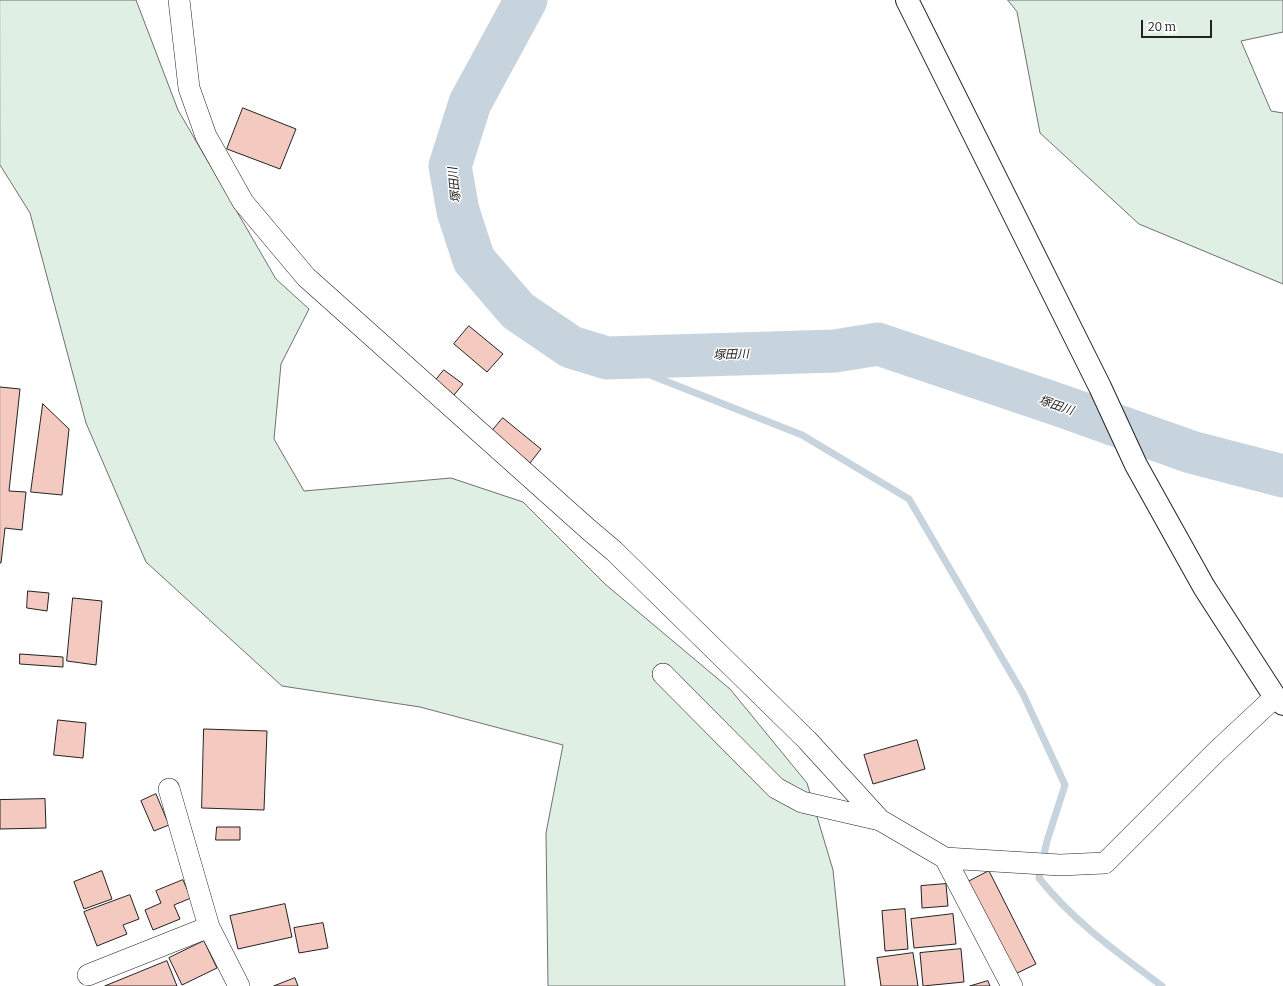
<!DOCTYPE html>
<html>
<head>
<meta charset="utf-8">
<style>
	body { margin:0 }
	#map { position:relative; width:1283px; height:986px; overflow:hidden; background:#fff; font-family:Bitter,serif }
	canvas { display:block }
	.scale { position:absolute; left:1141px; top:20px; width:71px; height:18px; box-sizing:border-box; border:2px solid #222; border-top:0; padding-left:5px; font-size:12px; line-height:14px; white-space:nowrap; color:#222; -webkit-text-stroke:3px #fff; paint-order:stroke }
</style>
</head>
<body>
<div id="map">
<canvas width="1283" height="986"></canvas>
<div class="scale">20 m</div>
</div>
<script>
const context = document.querySelector('canvas').getContext('2d');
context.lineJoin = 'round';
function paint(path, color) { context.fillStyle = color; context.fill(path, 'evenodd'); }
function trace(path, color, width, dash) { context.strokeStyle = color; context.lineWidth = width; context.lineCap = dash ? 'butt' : 'round'; context.setLineDash(dash || []); context.stroke(path); }
function label(font, color, halo, rows, align = 'center') {
  context.font = font + ' Bitter,"Noto Sans JP",serif'; context.lineWidth = 3; context.setLineDash([]); context.textBaseline = 'middle'; context.strokeStyle = halo; context.fillStyle = color; for (const [text, x, y, turn = 0] of rows) {
    context.save(); context.translate(x, y); context.rotate((+turn || 0) * Math.PI / 180); context.textAlign = isNaN(turn) ? turn : align; if (halo) context.strokeText(text, 0, 0); context.fillText(text, 0, 0); context.restore();
  }
}
const green = new Path2D(`
	M 0,0 L 136,0 L 178,110 L 276,279 L 309,309 L 281,364 L 274,439 L 304,491 L 451,478 L 523,502 L 605,584 L 730,689 L 807,783 L 833,870 L 845,986 L 548,986 L 546,833 L 563,745 L 420,707 L 282,686 L 146,562 L 86,423 L 30,213 L 0,165 Z
	M 1008,0 L 1283,0 L 1283,32 L 1241,41 L 1271,111 L 1283,113 L 1283,284 L 1139,224 L 1040,133 L 1017,12 Z`);
const stream = new Path2D(`
	M 607,358 L 802,435 L 909,499 L 1023,694 L 1065,785 L 1047,841 L 1039,878 C 1073,921 1118,953 1162,986`);
const river = new Path2D(`
	M 526,0 L 470,103 L 450,166 L 458,211 L 474,260 L 518,311 L 571,347 L 607,358 L 835,351 L 878,344 L 1056,404 L 1191,452 L 1283,476`);
const building = new Path2D(`
	M 243,108 L 296,129 L 280,169 L 227,149 Z
	M 469,326 L 503,354 L 487,372 L 454,344 Z
	M 444,370 L 463,384 L 454,395 L 436,380 Z
	M 0,387 L 20,389 L 9,491 L 26,492 L 22,530 L 5,528 L 1,563 L 0,563 Z
	M 43,404 L 69,429 L 62,495 L 31,492 Z
	M 503,418 L 541,449 L 530,463 L 492,431 Z
	M 28,591 L 49,593 L 47,611 L 27,608 Z
	M 73,598 L 102,601 L 96,665 L 67,661 Z
	M 20,654 L 63,657 L 63,667 L 20,664 Z
	M 58,720 L 86,723 L 83,758 L 54,755 Z
	M 204,729 L 267,731 L 264,810 L 202,808 Z
	M 917,740 L 925,769 L 873,784 L 864,755 Z
	M 156,794 L 169,825 L 154,831 L 141,801 Z
	M 45,799 L 46,828 L 0,829 L 0,800 Z
	M 217,827 L 240,827 L 240,840 L 216,840 Z
	M 102,871 L 112,899 L 84,909 L 74,882 Z
	M 989,871 L 1036,964 L 1011,976 L 964,884 Z
	M 183,880 L 191,898 L 174,905 L 180,919 L 153,930 L 145,910 L 161,903 L 156,891 Z
	M 946,884 L 948,906 L 922,908 L 921,886 Z
	M 130,895 L 139,919 L 123,925 L 127,934 L 97,946 L 84,912 Z
	M 285,904 L 292,937 L 238,949 L 230,916 Z
	M 905,909 L 908,949 L 885,951 L 882,911 Z
	M 953,914 L 956,944 L 914,948 L 911,919 Z
	M 323,923 L 328,948 L 299,953 L 294,928 Z
	M 204,941 L 217,968 L 182,985 L 169,958 Z
	M 961,949 L 964,982 L 923,986 L 920,953 Z
	M 913,953 L 918,986 L 881,986 L 877,958 Z
	M 167,961 L 177,986 L 105,986 Z
	M 295,978 L 298,986 L 274,986 Z
	M 988,981 L 990,986 L 970,986 Z`);
const street = new Path2D(`
	M 179,0 L 189,88 L 206,136 L 243,202 L 306,277 L 588,529 L 614,551 L 807,740 L 880,820
	M 663,674 L 776,788 L 802,802 L 880,820 L 945,858 L 1060,865 L 1105,863 L 1216,752 L 1275,697
	M 169,789 L 209,927 L 239,986
	M 945,858 L 1012,986
	M 88,975 L 209,927`);
const secondary = new Path2D(`
	M 907,0 L 1100,387 L 1136,465 L 1204,587 L 1275,697 L 1283,704`);
const waterNames = [
	["塚田川",455,185,-96],
	["塚田川",731,355,-2],
	["塚田川",1056,406,19]
];
paint(green, '#e0efe3');
trace(green, '#6f6f6f', 1);
trace(stream, '#c7d3dd', 7);
trace(river, '#c7d3dd', 43);
paint(building, '#f3c9c0');
trace(building, '#222', 1);
trace(street, '#222', 22);
trace(secondary, '#222', 24);
trace(street, '#fff', 21);
trace(secondary, '#fff', 22);
label('italic 12px', '#222', '#fff', waterNames);
</script>
</body>
</html>
